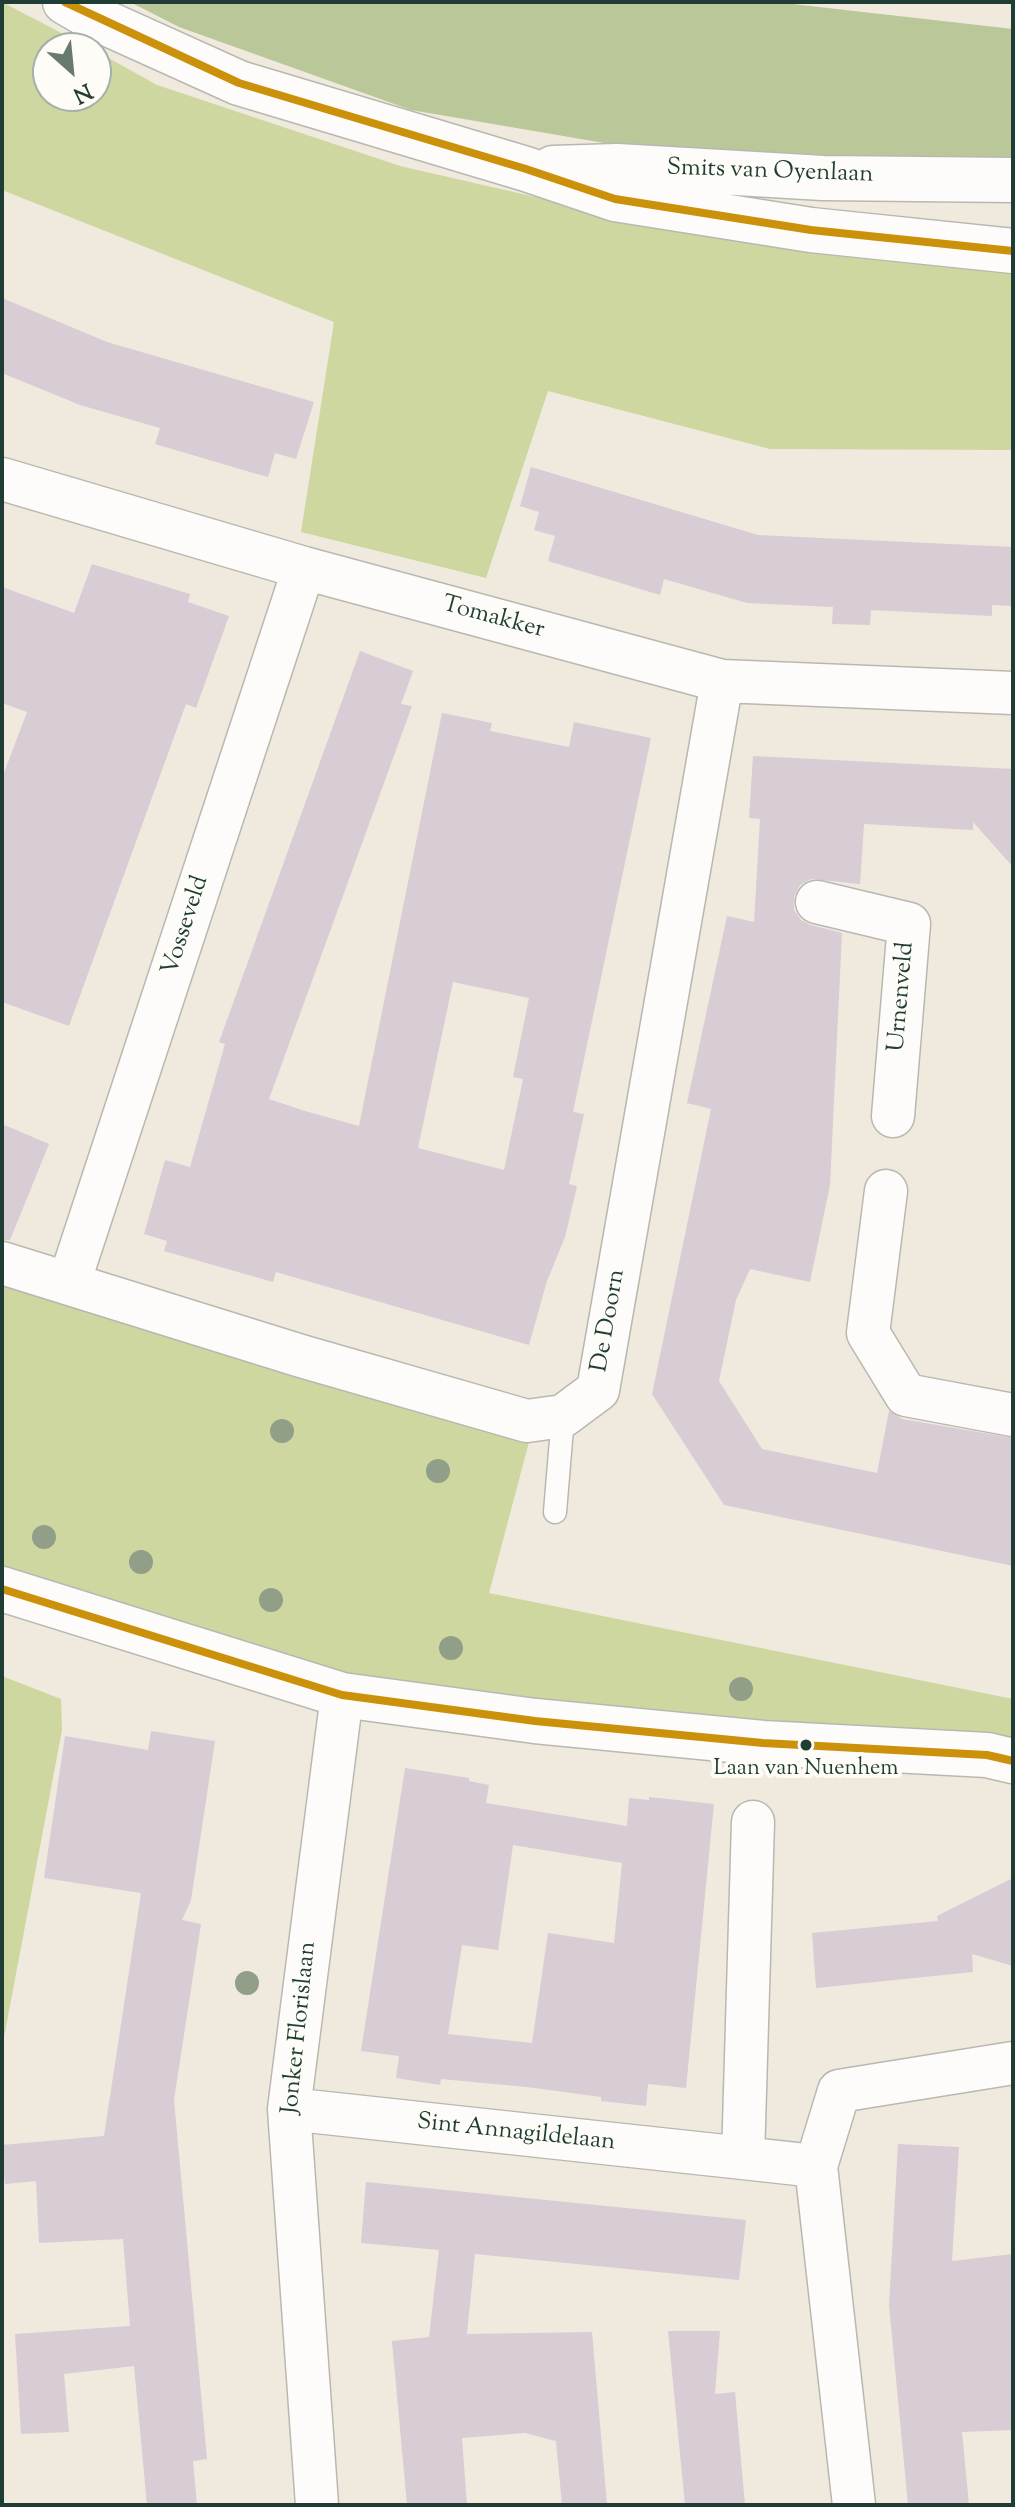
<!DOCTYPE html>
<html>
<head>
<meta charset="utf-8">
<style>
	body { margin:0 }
	#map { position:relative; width:1015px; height:2507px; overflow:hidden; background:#f0e9de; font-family:"Sorts Mill Goudy",serif }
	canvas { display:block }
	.frame { position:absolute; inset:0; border:4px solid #1f3d34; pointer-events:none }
	.north { position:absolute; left:32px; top:32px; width:80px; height:80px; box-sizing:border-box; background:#fdfcf7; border:2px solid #a4b0a9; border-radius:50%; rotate:153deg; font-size:22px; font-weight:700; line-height:32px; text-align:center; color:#1f3d34 }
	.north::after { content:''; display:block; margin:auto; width:28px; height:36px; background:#687970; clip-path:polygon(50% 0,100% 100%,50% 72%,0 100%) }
</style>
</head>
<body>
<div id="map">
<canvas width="1015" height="2507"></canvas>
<div class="frame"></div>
<div class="north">N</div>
</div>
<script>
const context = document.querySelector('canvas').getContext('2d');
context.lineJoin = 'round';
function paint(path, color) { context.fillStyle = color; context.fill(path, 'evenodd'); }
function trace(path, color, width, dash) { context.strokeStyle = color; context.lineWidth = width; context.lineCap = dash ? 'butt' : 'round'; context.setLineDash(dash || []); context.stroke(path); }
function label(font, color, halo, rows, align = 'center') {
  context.font = font + ' "Sorts Mill Goudy",serif'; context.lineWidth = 8; context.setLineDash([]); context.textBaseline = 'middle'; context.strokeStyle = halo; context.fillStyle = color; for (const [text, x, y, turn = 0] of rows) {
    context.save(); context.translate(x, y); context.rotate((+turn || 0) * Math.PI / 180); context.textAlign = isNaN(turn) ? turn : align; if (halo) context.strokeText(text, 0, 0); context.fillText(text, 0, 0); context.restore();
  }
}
const green = new Path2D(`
	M 2,2 L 90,48 L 48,48 L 48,96 L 96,96 L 96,51 L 157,85 L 400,166 L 610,214 L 1013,266 L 1013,450 L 770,449 L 548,391 L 486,578 L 301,532 L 334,322 L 2,190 Z
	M 2,1284 L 303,1378 L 529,1442 L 489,1593 L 1013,1699 L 1013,1741 L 566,1711 L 370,1689 L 2,1569 Z
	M 2,1676 L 61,1699 L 62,1730 L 2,2048 Z`);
const forest = new Path2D(`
	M 130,2 L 775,2 L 1013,29 L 1013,159 L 825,160 L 616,145 L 411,110 L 179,27 Z`);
const building = new Path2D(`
	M 2,298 L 107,342 L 314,402 L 296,459 L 275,453 L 268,477 L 250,472 L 155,444 L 160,428 L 80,405 L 2,373 Z
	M 531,467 L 758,535 L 1013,547 L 1013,606 L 992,605 L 992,616 L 871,610 L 870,625 L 832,624 L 833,607 L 747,603 L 664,579 L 660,595 L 548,561 L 555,536 L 534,530 L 539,512 L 520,506 Z
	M 92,564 L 190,594 L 188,602 L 229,616 L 196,708 L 186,704 L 69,1026 L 2,1002 L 2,778 L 27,712 L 2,703 L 2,587 L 74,613 Z
	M 360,651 L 413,671 L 401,704 L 412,706 L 269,1099 L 305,1111 L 359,1126 L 442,713 L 492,723 L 490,731 L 569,747 L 574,722 L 651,738 L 573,1112 L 584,1114 L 569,1184 L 577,1186 L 565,1237 L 547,1281 L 529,1345 L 276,1272 L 273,1282 L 164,1251 L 167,1241 L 144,1234 L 165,1160 L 190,1167 L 225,1044 L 219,1042 ZM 453,982 L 529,998 L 513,1077 L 523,1079 L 504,1170 L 418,1148 Z
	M 753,756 L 1013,769 L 1013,867 L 973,822 L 973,830 L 864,824 L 860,884 L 811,879 L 800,885 L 794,896 L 794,910 L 801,920 L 811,925 L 842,933 L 830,1185 L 810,1282 L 750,1269 L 736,1300 L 719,1381 L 762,1449 L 877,1473 L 889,1411 L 902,1419 L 1013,1438 L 1013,1566 L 724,1505 L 652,1394 L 711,1109 L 687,1103 L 727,916 L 754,922 L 760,819 L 749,818 Z
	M 2,1124 L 49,1144 L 10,1240 L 2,1240 Z
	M 151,1731 L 215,1741 L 191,1900 L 182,1920 L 201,1924 L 174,2100 L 207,2459 L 193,2461 L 197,2505 L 147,2505 L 134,2366 L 64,2374 L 69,2432 L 21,2434 L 15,2334 L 130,2326 L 123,2239 L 39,2243 L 36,2181 L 5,2184 L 2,2149 L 2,2145 L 104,2136 L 141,1893 L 44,1878 L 65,1736 L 148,1750 Z
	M 405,1768 L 469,1778 L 469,1781 L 489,1785 L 486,1803 L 627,1826 L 629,1798 L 649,1800 L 649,1797 L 714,1804 L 686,2088 L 648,2084 L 646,2106 L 601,2101 L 601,2097 L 527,2087 L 441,2079 L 440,2085 L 396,2078 L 399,2056 L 361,2051 ZM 513,1845 L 622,1863 L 614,1943 L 548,1933 L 532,2043 L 448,2034 L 462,1945 L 498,1950 Z
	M 1013,1878 L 1013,1966 L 972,1954 L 973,1972 L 816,1988 L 812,1933 L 938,1921 L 937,1916 Z
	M 898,2144 L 959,2147 L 952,2261 L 1013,2254 L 1013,2430 L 962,2432 L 969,2505 L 908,2505 L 889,2305 Z
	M 366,2182 L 746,2220 L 739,2280 L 475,2254 L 467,2334 L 592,2332 L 607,2505 L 562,2505 L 556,2441 L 525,2433 L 462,2438 L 467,2505 L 407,2505 L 392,2341 L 429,2337 L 439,2250 L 361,2243 Z
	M 668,2331 L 720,2331 L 715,2394 L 735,2392 L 745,2505 L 685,2505 Z`);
const lane = new Path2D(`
	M 555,1512 L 563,1416`);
const street = new Path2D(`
	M 2,479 L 304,568 L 722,681 L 1013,693
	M 817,902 L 909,924 L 893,1116
	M 886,1191 L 868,1333 L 906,1395 L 1013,1415
	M 2,1263 L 301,1356 L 527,1421 L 563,1416 L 598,1390 L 722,681
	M 69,1283 L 304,568
	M 753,1822 L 743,2158 L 816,2166 L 854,2505
	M 289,2109 L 743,2158
	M 816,2166 L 839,2091 L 1013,2063
	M 317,2505 L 289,2109 L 342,1695`);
const secondary = new Path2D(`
	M 65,2 L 84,13 L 239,83 L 526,169 L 615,199 L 811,230 L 1013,251
	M 553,168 L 617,166 L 823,178 L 1013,180
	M 2,1589 L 342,1695 L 535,1721 L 763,1743 L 987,1755 L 1013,1761`);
const bus1 = new Path2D(`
	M 65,2 L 239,83 L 526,169 L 615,199 L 811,230 L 1013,251
	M 2,1589 L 342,1695 L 535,1721 L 763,1743 L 987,1755 L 1013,1761`);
const trees = [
	[282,1431],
	[438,1471],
	[44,1537],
	[141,1562],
	[271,1600],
	[451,1648],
	[741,1689],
	[247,1983]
];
const markers = [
	[806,1745,7,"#1f3d34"]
];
const busNames = [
	["Laan van Nuenhem",806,1770]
];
const streetNames = [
	["Smits van Oyenlaan",770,173,2],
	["Tomakker",493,619,15],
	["Vosseveld",187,926,-72],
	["Urnenveld",903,997,-85],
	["De Doorn",610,1321,-80],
	["Jonker Florislaan",301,2028,-84],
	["Sint Annagildelaan",516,2134,6]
];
paint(green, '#ced7a0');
paint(forest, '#bac899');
paint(building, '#d8ccd5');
trace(lane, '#b9b8b0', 25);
trace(street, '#b9b8b0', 45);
trace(secondary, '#b9b8b0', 47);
trace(lane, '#fdfcfa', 22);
trace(street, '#fdfcfa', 42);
trace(secondary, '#fdfcfa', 44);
trace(bus1, '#cc910a', 8);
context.fillStyle = '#919e88';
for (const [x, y] of trees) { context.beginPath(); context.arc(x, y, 12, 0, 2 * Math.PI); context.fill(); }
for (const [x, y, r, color] of markers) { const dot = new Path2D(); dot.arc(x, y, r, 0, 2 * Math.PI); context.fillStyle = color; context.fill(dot); trace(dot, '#fdfcf7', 3); }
label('22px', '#1f3d34', '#fdfcf7', busNames);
label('24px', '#1f3d34', '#fdfcf7', streetNames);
</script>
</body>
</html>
